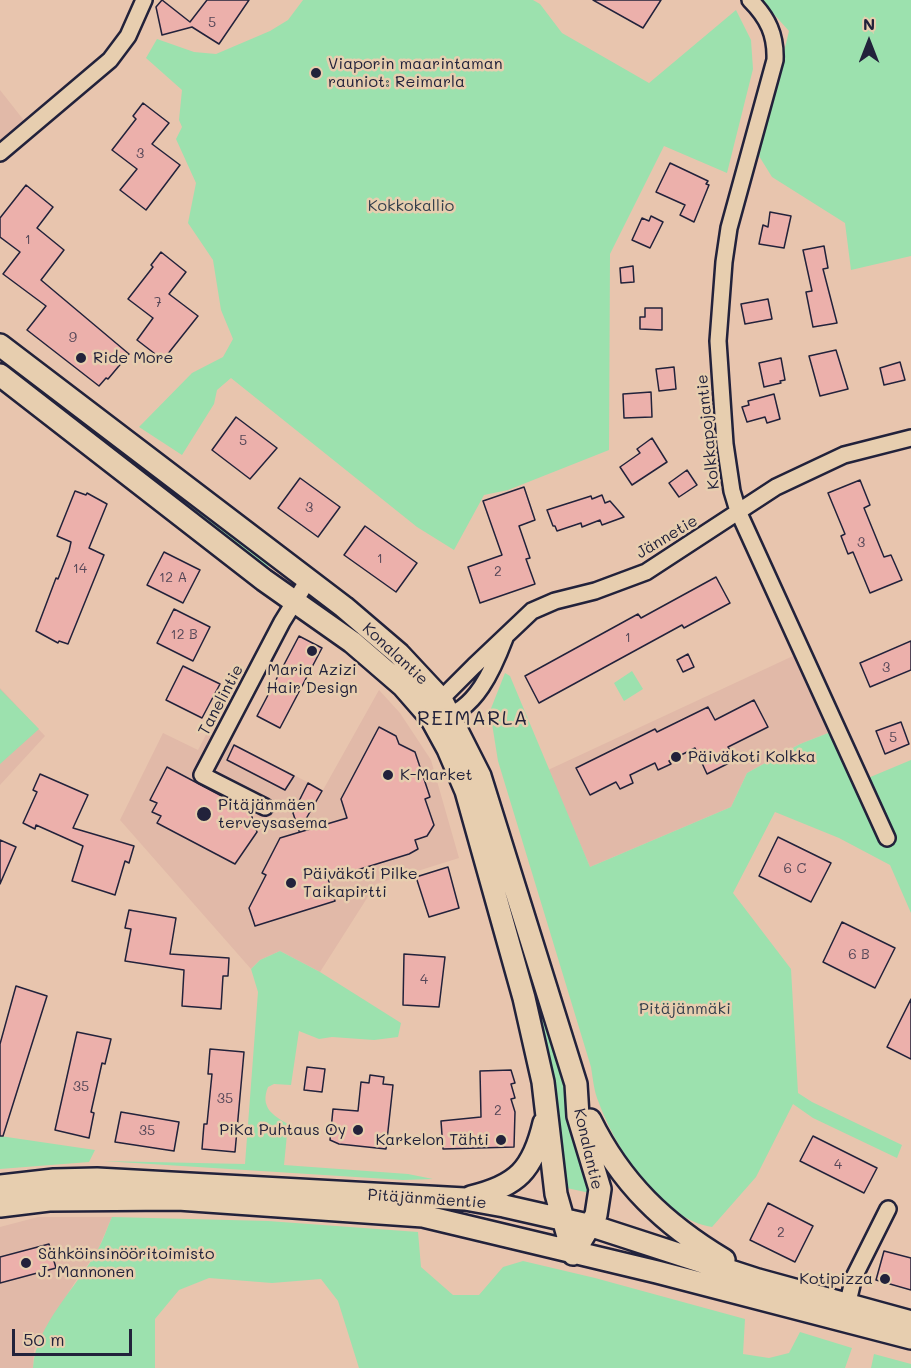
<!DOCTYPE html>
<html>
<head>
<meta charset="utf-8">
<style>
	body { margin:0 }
	#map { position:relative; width:911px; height:1368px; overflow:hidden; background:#e8c5ae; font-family:Mali,sans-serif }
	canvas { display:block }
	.north { position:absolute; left:839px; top:12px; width:60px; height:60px; -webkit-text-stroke:4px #e7ceaf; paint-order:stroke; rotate:0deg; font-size:16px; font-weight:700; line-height:24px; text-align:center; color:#22223b }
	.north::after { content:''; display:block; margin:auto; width:21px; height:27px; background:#22223b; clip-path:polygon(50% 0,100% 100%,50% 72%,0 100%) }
	.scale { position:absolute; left:12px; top:1329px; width:120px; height:27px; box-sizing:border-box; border:3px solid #22223b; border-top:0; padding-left:8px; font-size:18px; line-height:21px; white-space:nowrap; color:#22223b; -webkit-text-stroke:4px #e7ceaf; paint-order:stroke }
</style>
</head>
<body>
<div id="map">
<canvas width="911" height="1368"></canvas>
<div class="north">N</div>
<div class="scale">50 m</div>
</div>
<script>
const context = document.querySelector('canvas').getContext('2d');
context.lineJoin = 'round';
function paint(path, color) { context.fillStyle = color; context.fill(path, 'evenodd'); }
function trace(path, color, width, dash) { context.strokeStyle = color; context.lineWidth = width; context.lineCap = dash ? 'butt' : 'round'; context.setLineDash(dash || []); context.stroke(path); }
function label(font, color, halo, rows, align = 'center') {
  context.font = font + ' Mali,sans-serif'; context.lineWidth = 5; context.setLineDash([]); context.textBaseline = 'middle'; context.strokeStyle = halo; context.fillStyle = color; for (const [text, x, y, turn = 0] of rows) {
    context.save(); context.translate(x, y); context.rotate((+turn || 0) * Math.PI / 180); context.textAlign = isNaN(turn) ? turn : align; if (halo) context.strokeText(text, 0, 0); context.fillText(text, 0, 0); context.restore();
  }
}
const built = new Path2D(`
	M 0,90 L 26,123 L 0,143 Z
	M 793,656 L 828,733 L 800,744 L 747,773 L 731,807 L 590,867 L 548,770 Z
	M 0,688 L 45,736 L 0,785 Z
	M 379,690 L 400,713 L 431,760 L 459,858 L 376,884 L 320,972 L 280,951 L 260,960 L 251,969 L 120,820 L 163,733 L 198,750 L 208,731 L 323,790 Z
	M 38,1217 L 112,1217 L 97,1252 L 75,1282 L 34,1350 L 33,1368 L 0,1368 L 0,1227 Z`);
const green = new Path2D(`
	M 303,0 L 533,0 L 540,4 L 562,33 L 649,83 L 736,10 L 751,40 L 753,69 L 727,173 L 664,146 L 610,254 L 609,450 L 508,490 L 484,495 L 454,550 L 417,527 L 231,378 L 217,390 L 214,404 L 182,455 L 139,427 L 192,373 L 223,357 L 233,339 L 221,310 L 213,260 L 188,223 L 196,183 L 176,139 L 182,127 L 179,120 L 182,90 L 146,58 L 157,39 L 194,52 L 216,54 L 270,31 L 288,20 Z
	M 761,0 L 911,0 L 911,256 L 851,270 L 845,223 L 772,177 L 759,156 L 789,31 Z
	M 155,481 L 202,509 L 271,563 L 264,571 L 152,484 Z
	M 632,671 L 643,689 L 624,701 L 614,683 Z
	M 505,673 L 510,676 L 590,867 L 731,807 L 747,773 L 800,744 L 846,726 L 868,778 L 911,760 L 911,913 L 890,865 L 839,838 L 775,812 L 733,893 L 791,969 L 798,1093 L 812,1102 L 902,1145 L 897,1158 L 813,1118 L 793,1104 L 756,1177 L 712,1227 C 660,1219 616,1149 599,1103 C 594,1092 593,1079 591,1067 L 498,761 L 490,711 Z
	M 0,689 L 39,729 L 0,764 Z
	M 280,951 L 320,972 L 401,1023 L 398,1037 L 374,1040 L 332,1037 L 319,1039 L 299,1031 L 291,1085 L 274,1084 L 268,1087 C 260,1107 272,1115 288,1124 L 284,1165 L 408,1174 L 433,1179 L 403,1180 L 103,1161 L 245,1164 L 258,992 L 251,969 L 260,960 Z
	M 527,974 C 542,984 544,1006 545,1023 L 591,1181 L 590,1193 L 562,1187 Z
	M 0,1136 L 95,1150 L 89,1162 L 0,1169 Z
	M 112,1217 L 268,1221 L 418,1232 L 421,1267 L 453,1295 L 479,1295 L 503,1267 L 523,1261 L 595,1278 L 745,1319 L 743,1354 L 769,1358 L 789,1353 L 800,1332 L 852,1348 L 845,1368 L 359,1368 L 338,1301 L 321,1279 L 272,1283 L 209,1278 L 179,1290 L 155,1319 L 155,1368 L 33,1368 C 35,1326 77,1287 97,1251 C 103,1241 107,1228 112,1217 Z
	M 874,1354 L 911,1364 L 911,1368 L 871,1368 Z`);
const building = new Path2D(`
	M 162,0 L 190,22 L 207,0 L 249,0 L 219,44 L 192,27 L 162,35 L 156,7 Z
	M 593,0 L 661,0 L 643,28 Z
	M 143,103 L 169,123 L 152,144 L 180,165 L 146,210 L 120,190 L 137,169 L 112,150 L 136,119 L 133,116 Z
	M 670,163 L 708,181 L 706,184 L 709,185 L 694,222 L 680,215 L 685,205 L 656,192 Z
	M 26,185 L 53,207 L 37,228 L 64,250 L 41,280 L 129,354 L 108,379 L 106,378 L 99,386 L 27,330 L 46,306 L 3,274 L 20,252 L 0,237 L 0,218 Z
	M 770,212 L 791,216 L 784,248 L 759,244 L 763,225 L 768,227 Z
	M 651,216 L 663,222 L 650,248 L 632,240 L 642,218 L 649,221 Z
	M 824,246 L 828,268 L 823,269 L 837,323 L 813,327 L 806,292 L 812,291 L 803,250 Z
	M 161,252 L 186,272 L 169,294 L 198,316 L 163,360 L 137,340 L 153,318 L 128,299 L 153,267 L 151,265 Z
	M 633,266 L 634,282 L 621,283 L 620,268 Z
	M 768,299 L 772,319 L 745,324 L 741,304 Z
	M 645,308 L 662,308 L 662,330 L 640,329 L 640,317 L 645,317 Z
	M 836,350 L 848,389 L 820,396 L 809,356 Z
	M 781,358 L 785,380 L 780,381 L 781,383 L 764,387 L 759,363 Z
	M 900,362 L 905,380 L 884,385 L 880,368 Z
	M 674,367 L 676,389 L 659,391 L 656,369 Z
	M 651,392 L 652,417 L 624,418 L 623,394 Z
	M 774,394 L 780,419 L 767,423 L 765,417 L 747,422 L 742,407 L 749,405 L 748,401 Z
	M 236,417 L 277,448 L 250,479 L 212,450 Z
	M 652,438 L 667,462 L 632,485 L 620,467 L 640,453 L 637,449 Z
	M 687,470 L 697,485 L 679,497 L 669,483 Z
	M 300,478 L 340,507 L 318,537 L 278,508 Z
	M 860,480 L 870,505 L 864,508 L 884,557 L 891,555 L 902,580 L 870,593 L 853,552 L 848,554 L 841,536 L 845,534 L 828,493 Z
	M 524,487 L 535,520 L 519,526 L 530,558 L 526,559 L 535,584 L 480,603 L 468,567 L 502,555 L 483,501 Z
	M 75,491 L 86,495 L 87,493 L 107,504 L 89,548 L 104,555 L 68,644 L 59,641 L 58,643 L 36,631 L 56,578 L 58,579 L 69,551 L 71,542 L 57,536 Z
	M 602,495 L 605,503 L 610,501 L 624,517 L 602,525 L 600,520 L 582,527 L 581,523 L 557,531 L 555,526 L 553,526 L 547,510 L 591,496 L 592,499 Z
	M 365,526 L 417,563 L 396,592 L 344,555 Z
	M 164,552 L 200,570 L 183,603 L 147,585 Z
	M 716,577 L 730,603 L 684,628 L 682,625 L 539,703 L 525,676 L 638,614 L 641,618 Z
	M 174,609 L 210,627 L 193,661 L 157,643 Z
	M 299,636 L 322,648 L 280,728 L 257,716 Z
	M 911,641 L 911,670 L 870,687 L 860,663 Z
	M 688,654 L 694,667 L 683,672 L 677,660 Z
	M 183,666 L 220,684 L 202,718 L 166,700 Z
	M 754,700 L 768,727 L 728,747 L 735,760 L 707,774 L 695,748 L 669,761 L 671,764 L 658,770 L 655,763 L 630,775 L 633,783 L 620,789 L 616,782 L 590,795 L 576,768 L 655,729 L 657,732 L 708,707 L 715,720 Z
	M 901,722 L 909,744 L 885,754 L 876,731 Z
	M 379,727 L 396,736 L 399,744 L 415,752 L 430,797 L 425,799 L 434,825 L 427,836 L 415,840 L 418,849 L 409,854 L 328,879 L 335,901 L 255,926 L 249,908 L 266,875 L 262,873 L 280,838 L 347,818 L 341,799 Z
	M 234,745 L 294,776 L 285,790 L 227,760 Z
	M 167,767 L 250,811 L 257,832 L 235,864 L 157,823 L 161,816 L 152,812 L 157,803 L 150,800 Z
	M 40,774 L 88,795 L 73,828 L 134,846 L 129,863 L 125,861 L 115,895 L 72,881 L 83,846 L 36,825 L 35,829 L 23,823 L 37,792 L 33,790 Z
	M 308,783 L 322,791 L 299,831 L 293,813 Z
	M 778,837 L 831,863 L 811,902 L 759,876 Z
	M 0,840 L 16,847 L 0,884 Z
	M 448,867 L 459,908 L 429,917 L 416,877 Z
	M 129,910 L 176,918 L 170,954 L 229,958 L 228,976 L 223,976 L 221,1009 L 182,1006 L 184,970 L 125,961 L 131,929 L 125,928 Z
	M 842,922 L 895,948 L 875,988 L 823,962 Z
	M 404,954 L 445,957 L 439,1007 L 403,1005 Z
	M 16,986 L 47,996 L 3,1136 L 0,1136 L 0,1044 Z
	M 911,999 L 911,1059 L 887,1047 Z
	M 77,1032 L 111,1039 L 105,1064 L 102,1063 L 91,1112 L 94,1113 L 89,1138 L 55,1130 Z
	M 210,1049 L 244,1052 L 235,1152 L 202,1149 L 204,1124 L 207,1124 L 212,1074 L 208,1074 Z
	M 307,1067 L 325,1069 L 322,1092 L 304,1090 Z
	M 511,1070 L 515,1083 L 511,1084 L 515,1098 L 511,1099 L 515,1112 L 514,1147 L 443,1149 L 441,1121 L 481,1117 L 480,1071 Z
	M 370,1075 L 384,1077 L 383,1084 L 393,1085 L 386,1149 L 339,1144 L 330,1140 L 333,1109 L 358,1111 L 361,1082 L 369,1083 Z
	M 121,1112 L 179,1122 L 174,1151 L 115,1142 Z
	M 813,1136 L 877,1168 L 864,1193 L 800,1161 Z
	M 768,1203 L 813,1226 L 795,1262 L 750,1240 Z
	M 49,1244 L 56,1268 L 0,1283 L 0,1257 Z
	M 884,1251 L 911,1258 L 911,1290 L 876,1280 Z`);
const minor = new Path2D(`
	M 750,0 C 768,18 776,35 775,60 L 729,228 L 724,262 L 718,341 L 725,444 L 732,491 L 738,511 L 887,838
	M 0,153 L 110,60 L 128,36 L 144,0
	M 436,708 L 441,699 L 474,666 L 532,611 L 555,601 L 595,591 L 646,572 L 776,487 L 844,455 L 911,438
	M 440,717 C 475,713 494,667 505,638
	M 265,807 L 202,775 L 282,622 L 308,580
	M 845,1314 L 854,1277 L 888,1209`);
const secondary = new Path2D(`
	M 0,345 L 344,607 L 399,654 L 441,699 L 480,776 L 576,1084 L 578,1116 L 600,1189 L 596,1215 L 573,1254
	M 0,375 L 264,580 L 352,642 L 403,686 L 431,718 L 448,749 L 466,791 L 524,998 L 543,1082 L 556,1194 L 573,1254
	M 590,1120 C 621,1183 664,1224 724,1260
	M 0,1186 L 54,1180 L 97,1179 L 465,1199 L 504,1206 L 592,1226 L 758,1280 L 911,1322
	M 471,1197 C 517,1186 533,1170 544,1123
	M 0,1206 L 49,1200 L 178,1199 L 423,1216 L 657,1272 L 911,1338`);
const markers = [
	[316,73,6,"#22223b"],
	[81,358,6,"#22223b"],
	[312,651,6,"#22223b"],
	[676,757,6,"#22223b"],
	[388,775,6,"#22223b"],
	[204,814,8,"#22223b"],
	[291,883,6,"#22223b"],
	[358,1130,6,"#22223b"],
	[501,1140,6,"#22223b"],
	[26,1263,6,"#22223b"],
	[885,1279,6,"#22223b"]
];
const numberNames = [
	["5",212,23],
	["3",140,154],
	["1",28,240],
	["7",158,303],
	["9",73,338],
	["5",243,441],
	["3",309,508],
	["3",861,543],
	["1",380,559],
	["14",80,569],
	["2",498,572],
	["12 A",173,578],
	["12 B",184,635],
	["1",628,638],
	["3",886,668],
	["5",893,738],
	["6 C",795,869],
	["6 B",859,955],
	["4",424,980],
	["35",81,1087],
	["35",225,1099],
	["2",498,1111],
	["35",147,1131],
	["4",838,1165],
	["2",781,1233]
];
const poiNames = [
	["Viaporin maarintaman",328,64],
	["rauniot: Reimarla",328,82],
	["Ride More",93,358],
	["Maria Azizi",312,670,"center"],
	["Hair Design",312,688,"center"],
	["Päiväkoti Kolkka",688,757],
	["K-Market",400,775],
	["Pitäjänmäen",218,805],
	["terveysasema",218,823],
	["Päiväkoti Pilke",303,874],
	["Taikapirtti",303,892],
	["PiKa Puhtaus Oy",346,1130,"right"],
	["Karkelon Tähti",489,1140,"right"],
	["Sähköinsinööritoimisto",38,1254],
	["J. Mannonen",38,1272],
	["Kotipizza",873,1279,"right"]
];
const parkNames = [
	["Kokkokallio",411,206],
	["Pitäjänmäki",685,1009]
];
const streetNames = [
	["Kolkkapojantie",708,432,-96],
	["Jännetie",667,537,-31],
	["Konalantie",395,654,43],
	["Tanelintie",221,700,-62],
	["Konalantie",588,1149,77],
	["Pitäjänmäentie",427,1199,4]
];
const quarterNames = [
	["REIMARLA",473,719]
];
paint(built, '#e1b9a8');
paint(green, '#9ce1ae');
paint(building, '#ecb0ab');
trace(building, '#22223b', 1.5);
trace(minor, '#22223b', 20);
trace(secondary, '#22223b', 26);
trace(minor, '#e7ceaf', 15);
trace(secondary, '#e7ceaf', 21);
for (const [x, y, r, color] of markers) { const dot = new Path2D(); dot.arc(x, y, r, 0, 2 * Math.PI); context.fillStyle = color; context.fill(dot); trace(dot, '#e7ceaf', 2); }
label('14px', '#544657', null, numberNames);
label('16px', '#22223b', '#e7ceaf', poiNames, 'left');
label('16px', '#343f4c', '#e7ceaf', parkNames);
label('16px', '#22223b', '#e7ceaf', streetNames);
context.letterSpacing = '1.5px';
label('20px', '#22223b', '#e7ceaf', quarterNames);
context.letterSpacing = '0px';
</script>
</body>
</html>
